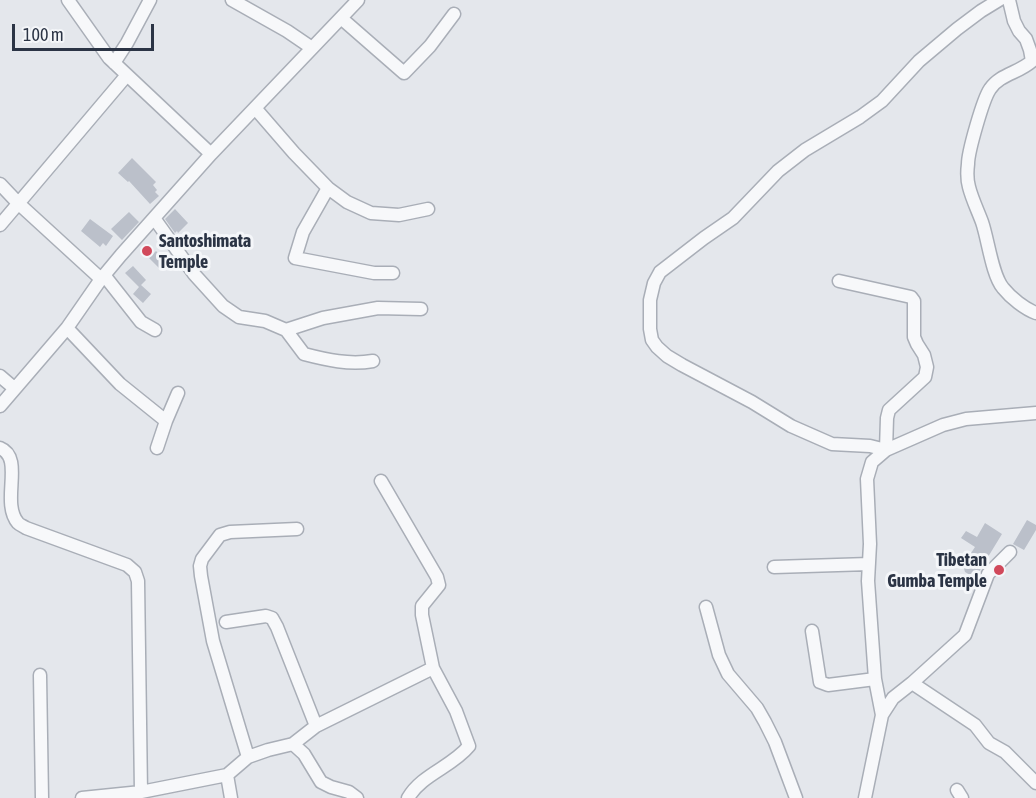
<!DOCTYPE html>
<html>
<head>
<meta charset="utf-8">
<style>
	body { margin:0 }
	#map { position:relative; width:1036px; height:798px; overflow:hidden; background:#e4e7ec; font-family:"Asap Condensed",sans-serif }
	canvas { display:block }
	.scale { position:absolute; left:12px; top:24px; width:142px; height:27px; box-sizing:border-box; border:3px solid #2b3445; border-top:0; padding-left:8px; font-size:18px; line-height:21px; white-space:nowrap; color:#2b3445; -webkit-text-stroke:4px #f4f6f9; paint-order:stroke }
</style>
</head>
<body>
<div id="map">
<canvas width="1036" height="798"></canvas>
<div class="scale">100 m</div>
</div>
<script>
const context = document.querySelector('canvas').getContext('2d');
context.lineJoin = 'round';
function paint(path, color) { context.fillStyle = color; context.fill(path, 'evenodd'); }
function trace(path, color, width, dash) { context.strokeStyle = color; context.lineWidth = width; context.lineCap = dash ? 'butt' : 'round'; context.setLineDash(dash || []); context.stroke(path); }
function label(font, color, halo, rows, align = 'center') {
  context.font = font + ' "Asap Condensed",sans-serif'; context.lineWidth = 6; context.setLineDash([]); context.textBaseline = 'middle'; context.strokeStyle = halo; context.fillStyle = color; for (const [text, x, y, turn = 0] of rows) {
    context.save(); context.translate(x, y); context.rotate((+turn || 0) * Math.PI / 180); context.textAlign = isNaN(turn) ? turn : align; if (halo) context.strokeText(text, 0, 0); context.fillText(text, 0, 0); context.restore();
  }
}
const building = new Path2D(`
	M 132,158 L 156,182 L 153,185 L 157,190 L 155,192 L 159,196 L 150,204 L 129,181 L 128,182 L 118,173 Z
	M 175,209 L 188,223 L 178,233 L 177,231 L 175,233 L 165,219 Z
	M 129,212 L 139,222 L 122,240 L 111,229 Z
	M 90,219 L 113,236 L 106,246 L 103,243 L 100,247 L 81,231 Z
	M 156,251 L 166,261 L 159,268 L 149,258 Z
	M 133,266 L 146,280 L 141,285 L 151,294 L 143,303 L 133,294 L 139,287 L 125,273 Z
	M 1027,520 L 1036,525 L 1036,530 L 1024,550 L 1013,544 Z
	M 985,523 L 1002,534 L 977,575 L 972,572 L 970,575 L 965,572 L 963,565 L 975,547 L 961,538 L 966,531 L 977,537 Z`);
const minor = new Path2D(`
	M 68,0 L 109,58 L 211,154
	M 232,0 L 287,31 L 312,48
	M 1009,0 L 1014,21 L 1019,31 L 1026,39 L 1030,50 L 1032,61 C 1019,73 1000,74 990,89 C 983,99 968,152 968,164 C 967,172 967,180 969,187 C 972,199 978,211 982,222 C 988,239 992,275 1003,288 C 1011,298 1025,309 1036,313
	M 341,18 L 404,73 L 430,46 L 454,14
	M 114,63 L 127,43 L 150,0
	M 255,108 L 294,153 L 328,188 L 303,232 L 295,258 L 374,273 L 393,273
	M 0,184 L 18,203 L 101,279
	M 328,188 L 347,202 L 371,213 L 399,215 L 428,209
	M 154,218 L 194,274 L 223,306 L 239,317 L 265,321 L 286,330 L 304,354 C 327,360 349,365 373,361
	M 0,225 L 127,75
	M 104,275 L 141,322 L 155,330
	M 839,281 L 911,297 L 914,301 L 914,337 L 917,344 L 924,355 L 927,367 L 925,377 L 889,410 L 887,418 L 886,450 L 870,446 L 832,444 L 791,426 L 752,402 L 682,365 L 667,356 L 657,347 L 652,340 L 650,329 L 650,300 L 654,283 L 660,272 L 704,238 L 733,218 L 778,171 L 805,150 L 860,117 L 882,101 L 919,61 L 957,29 L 981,11 L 999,0
	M 67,328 L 120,384 L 166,421
	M 286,330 L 323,318 L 378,308 L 421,309
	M 0,376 L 14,388
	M 0,406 L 67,328 L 101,279 L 121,255 L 211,154 L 358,0
	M 0,448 C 25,458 0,502 18,523 C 20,525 23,526 26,528 L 127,565 L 135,572 L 138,581 L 141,792
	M 157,448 L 166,421 L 178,393
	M 381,481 L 437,577 L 439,585 L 422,606 L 422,615 L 433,668 L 456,711 L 469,746 C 452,767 422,774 408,798
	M 774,567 L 869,564
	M 706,607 L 719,655 L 728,674 L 757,708 L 765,722 L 775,742 L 796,798
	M 226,622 L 266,616 L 272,618 L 277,627 L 316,726
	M 812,631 L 820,682 L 828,685 L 875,679
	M 40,675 L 42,798
	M 912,683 L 975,725 L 989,743 L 1005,752 L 1036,783
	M 882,715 L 875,679 L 868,581 L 870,544 L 867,479 L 872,462 L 886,450 L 943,425 L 966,419 L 1036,413
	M 293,744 L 316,726 L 433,668
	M 248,757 L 213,641 L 201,576 L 200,566 L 202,559 L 220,535 L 230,532 L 297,529
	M 227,775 L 231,798
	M 957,790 L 962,798
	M 82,798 L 141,792 L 227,775 L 248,757 L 268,750 L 293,744 L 304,754 L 321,782 L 331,787 L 349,792 L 357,798
	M 865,798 L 882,715 L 893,698 L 912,683 L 965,635 L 988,574 L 1010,552`);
const markers = [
	[147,251,6,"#d1495b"],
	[999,570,6,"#d1495b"]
];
const poiNames = [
	["Santoshimata",159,241],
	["Temple",159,262],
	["Tibetan",987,560,"right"],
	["Gumba Temple",987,581,"right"]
];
paint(building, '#bbc0ca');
trace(minor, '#a9aeb7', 15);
trace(minor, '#f7f8fa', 12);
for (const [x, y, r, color] of markers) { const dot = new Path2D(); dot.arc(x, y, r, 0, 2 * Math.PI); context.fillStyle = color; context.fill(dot); trace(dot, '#f4f6f9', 2); }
label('bold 18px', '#2b3445', '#f4f6f9', poiNames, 'left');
</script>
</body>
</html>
